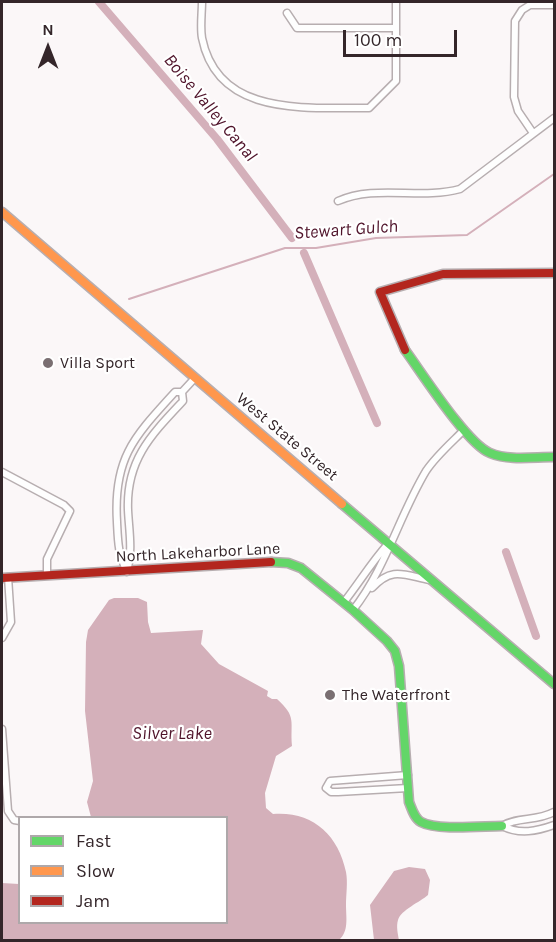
<!DOCTYPE html>
<html>
<head>
<meta charset="utf-8">
<style>
	body { margin:0 }
	#map { position:relative; width:556px; height:942px; overflow:hidden; background:#fbf7f8; font-family:Karla,sans-serif }
	canvas { display:block }
	.frame { position:absolute; inset:0; border:3px solid #34262a; pointer-events:none }
	.legend { position:absolute; left:18px; top:816px; width:210px; height:108px; box-sizing:border-box; background:#fff; border:2px solid #aea8aa; margin:0; padding:8px 10px; list-style:none; font-size:18px; color:#34262a }
	.legend li { display:flex; align-items:center; gap:12px; height:30px }
	.legend b { width:30px; border:2px solid #aea8aa }
	.north { position:absolute; left:18px; top:18px; width:60px; height:60px; -webkit-text-stroke:4px #fff; paint-order:stroke; rotate:0deg; font-size:16px; font-weight:700; line-height:24px; text-align:center; color:#34262a }
	.north::after { content:''; display:block; margin:auto; width:21px; height:27px; background:#34262a; clip-path:polygon(50% 0,100% 100%,50% 72%,0 100%) }
	.scale { position:absolute; left:343px; top:30px; width:114px; height:27px; box-sizing:border-box; border:3px solid #34262a; border-top:0; padding-left:8px; font-size:18px; line-height:21px; white-space:nowrap; color:#34262a; -webkit-text-stroke:4px #fff; paint-order:stroke }
</style>
</head>
<body>
<div id="map">
<canvas width="556" height="942"></canvas>
<div class="frame"></div>
<ul class="legend">
<li><b style="height:8px;background:#63d668"></b>Fast</li>
<li><b style="height:8px;background:#ff974d"></b>Slow</li>
<li><b style="height:8px;background:#b3261e"></b>Jam</li>
</ul>
<div class="north">N</div>
<div class="scale">100 m</div>
</div>
<script>
const context = document.querySelector('canvas').getContext('2d');
context.lineJoin = 'round';
function paint(path, color) { context.fillStyle = color; context.fill(path, 'evenodd'); }
function trace(path, color, width, dash) { context.strokeStyle = color; context.lineWidth = width; context.lineCap = dash ? 'butt' : 'round'; context.setLineDash(dash || []); context.stroke(path); }
function label(font, color, halo, rows, align = 'center') {
  context.font = font + ' Karla,sans-serif'; context.lineWidth = 4.5; context.setLineDash([]); context.textBaseline = 'middle'; context.strokeStyle = halo; context.fillStyle = color; for (const [text, x, y, turn = 0] of rows) {
    context.save(); context.translate(x, y); context.rotate((+turn || 0) * Math.PI / 180); context.textAlign = isNaN(turn) ? turn : align; if (halo) context.strokeText(text, 0, 0); context.fillText(text, 0, 0); context.restore();
  }
}
const water = new Path2D(`
	M 114,598 L 138,598 L 147,602 L 148,622 L 151,633 L 203,630 L 201,644 L 219,664 L 268,691 L 267,696 L 272,699 L 277,699 C 297,717 290,721 292,746 L 276,756 L 265,793 L 266,808 L 273,814 C 312,811 338,834 346,872 C 348,882 346,895 346,905 C 346,918 349,931 339,940 L 2,940 L 2,883 L 19,884 L 20,922 L 226,922 L 226,818 L 91,817 L 87,802 L 93,781 L 85,711 L 86,642 L 88,630 L 109,600 Z
	M 409,867 L 425,869 L 430,880 L 428,895 C 420,902 401,910 398,920 C 396,926 398,935 399,940 L 374,940 L 370,905 L 394,871 Z`);
const stream = new Path2D(`
	M 129,299 L 285,248 L 316,248 L 376,238 L 467,235 L 554,174`);
const canal = new Path2D(`
	M 99,2 L 217,139 L 292,238
	M 304,253 L 377,423
	M 506,552 L 536,636`);
const street = new Path2D(`
	M 202,2 C 202,13 200,27 202,38 C 218,118 307,107 369,108 L 396,81 L 396,2
	M 287,13 L 297,28 L 396,28
	M 533,133 L 518,111 L 514,97 L 515,21 L 522,10 L 530,5 L 554,5
	M 338,201 C 376,184 420,200 460,189 L 554,118
	M 2,472 L 64,505 L 70,511 L 47,559 L 47,574
	M 127,571 C 133,550 129,531 128,510 C 126,460 151,435 183,401 L 182,392
	M 127,572 C 118,553 118,543 117,522 C 113,458 134,437 175,392 L 182,392 L 194,379
	M 372,588 C 392,566 404,575 430,580
	M 344,602 C 359,583 371,563 387,545
	M 353,610 C 386,568 399,516 426,471 C 436,456 451,443 464,430
	M 2,638 L 11,622 L 8,577
	M 2,729 L 8,811 L 14,820 L 20,821
	M 408,775 L 330,781 L 326,788 L 331,792 L 338,792 L 408,788
	M 554,812 C 535,822 519,816 502,826 C 520,835 537,831 554,825`);
const fast = new Path2D(`
	M 405,350 C 422,373 467,444 490,453 C 509,461 533,457 554,457
	M 342,504 L 554,684
	M 271,562 L 288,563 L 301,568 L 353,610 L 387,641 L 395,651 L 399,666 L 409,802 C 412,809 414,818 421,822 C 437,831 483,826 502,826`);
const slow = new Path2D(`
	M 2,212 L 342,504`);
const jam = new Path2D(`
	M 405,350 L 380,292 L 443,274 L 554,273
	M 2,578 L 271,562`);
const markers = [
	[48,363,6,"#7a6f72"],
	[330,695,6,"#7a6f72"]
];
const poiNames = [
	["Villa Sport",60,363],
	["The Waterfront",342,695]
];
const streetNames = [
	["West State Street",287,437,40],
	["North Lakeharbor Lane",198,553,-3]
];
const waterNames = [
	["Boise Valley Canal",210,108,50],
	["Stewart Gulch",346,230,-4],
	["Silver Lake",172,734]
];
paint(water, '#d4b0ba');
trace(stream, '#d4b0ba', 2);
trace(canal, '#d4b0ba', 8);
trace(street, '#b7aeb0', 9);
trace(fast, '#b7aeb0', 11);
trace(slow, '#b7aeb0', 11);
trace(jam, '#b7aeb0', 11);
trace(street, '#fefefe', 6);
trace(fast, '#63d668', 8);
trace(slow, '#ff974d', 8);
trace(jam, '#b3261e', 8);
for (const [x, y, r, color] of markers) { const dot = new Path2D(); dot.arc(x, y, r, 0, 2 * Math.PI); context.fillStyle = color; context.fill(dot); trace(dot, '#fff', 2); }
label('16px', '#34262a', '#fff', poiNames, 'left');
label('16px', '#34262a', '#fff', streetNames);
label('italic 18px', '#4f132a', '#fff', waterNames);
</script>
</body>
</html>
